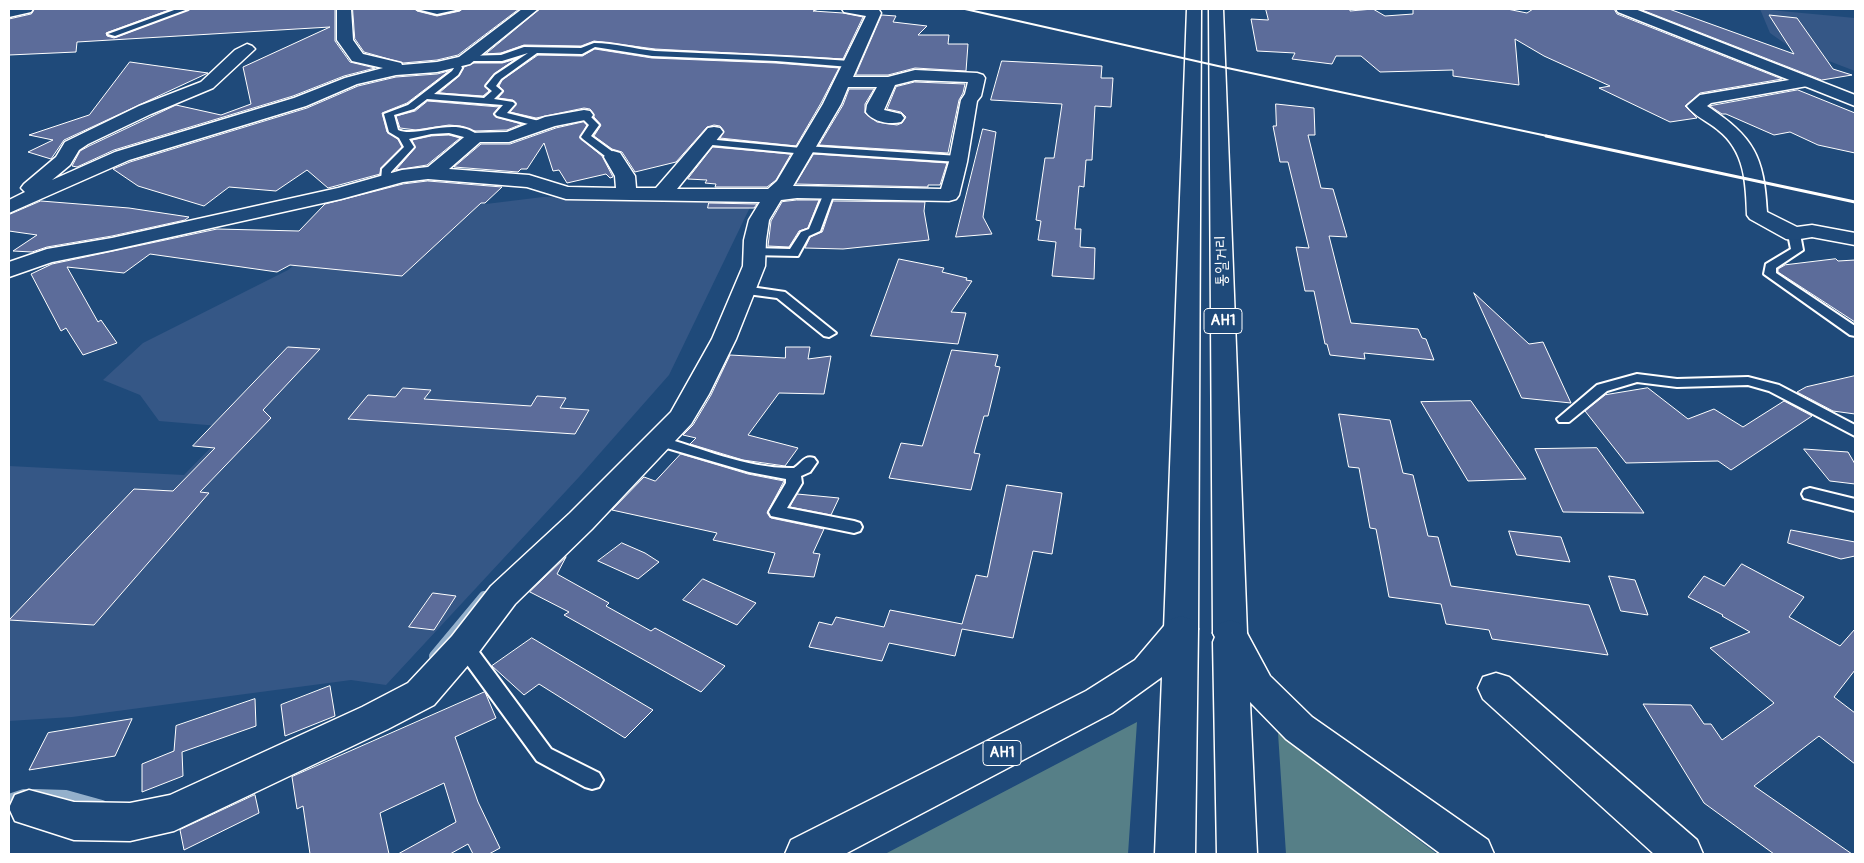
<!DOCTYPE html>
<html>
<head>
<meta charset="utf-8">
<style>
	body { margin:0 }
	#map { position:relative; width:1864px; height:863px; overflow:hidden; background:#1f4a7a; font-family:Pangolin,sans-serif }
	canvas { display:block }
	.frame { position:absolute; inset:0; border:10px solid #fff; pointer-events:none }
</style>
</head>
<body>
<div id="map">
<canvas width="1864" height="863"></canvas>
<div class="frame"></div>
</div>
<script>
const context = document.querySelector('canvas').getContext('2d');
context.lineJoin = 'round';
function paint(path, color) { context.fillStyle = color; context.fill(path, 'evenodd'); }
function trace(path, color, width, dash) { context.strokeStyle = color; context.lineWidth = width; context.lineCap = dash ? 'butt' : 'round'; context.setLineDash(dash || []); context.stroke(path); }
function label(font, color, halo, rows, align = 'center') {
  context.font = font + ' Pangolin,"Poor Story",sans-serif'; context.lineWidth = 4; context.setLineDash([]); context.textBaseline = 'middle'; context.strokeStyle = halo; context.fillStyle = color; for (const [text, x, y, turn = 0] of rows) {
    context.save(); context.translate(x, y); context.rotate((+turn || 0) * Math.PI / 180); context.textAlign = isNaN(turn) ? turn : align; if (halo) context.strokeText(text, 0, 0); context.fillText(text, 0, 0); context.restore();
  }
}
const built = new Path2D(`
	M 1760,9 L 1855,18 L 1855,71 L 1787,45 L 1770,33 Z
	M 543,197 L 753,201 L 669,375 L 579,477 L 386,685 L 351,680 L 72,717 L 9,721 L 9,466 L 184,475 L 231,427 L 159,421 L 140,395 L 103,380 L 143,343 L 288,270 L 352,219 L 457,202 L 486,204 Z`);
const green = new Path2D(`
	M 1137,722 L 1128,854 L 885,854 Z
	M 1278,733 L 1437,854 L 1286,854 Z`);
const streamFar2 = new Path2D(`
	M 862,29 L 868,9`);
const streamFar1 = new Path2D(`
	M 769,191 L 789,162`);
const stream = new Path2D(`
	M 434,656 L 484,596
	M 35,794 L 66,795 L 102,805
	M 9,799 L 24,794`);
const building = new Path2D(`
	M 35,9 L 172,9 L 106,33 L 107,36 L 114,38 L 190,9 L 335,9 L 335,41 L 350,62 L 375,68 L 344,76 L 293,96 L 114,150 L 77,167 L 72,166 L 80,151 L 89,146 L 176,105 L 221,115 L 251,104 L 243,67 L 330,27 L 77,42 L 76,52 L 9,55 L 9,19 L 31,14 Z
	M 353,9 L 415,9 L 417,11 L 437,16 L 460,11 L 462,9 L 519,9 L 458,55 L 437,60 L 403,63 L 364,52 L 355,39 Z
	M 540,9 L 819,9 L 813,11 L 843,13 L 863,17 L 843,59 L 655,49 L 594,41 L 581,46 L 524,45 L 501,53 L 486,54 Z
	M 1266,9 L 1350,9 L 1350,11 L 1373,9 L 1385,16 L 1413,14 L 1413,9 L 1507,9 L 1527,13 L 1533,9 L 1614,9 L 1617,14 L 1782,79 L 1700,93 L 1685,106 L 1697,118 L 1670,122 L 1599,88 L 1610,86 L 1544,56 L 1515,39 L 1519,85 L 1453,76 L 1453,70 L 1380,72 L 1361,56 L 1336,56 L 1332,64 L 1292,59 L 1295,53 L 1257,51 L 1251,19 L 1268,20 Z
	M 1640,9 L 1669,9 L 1794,54 L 1769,15 L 1797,18 L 1833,69 L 1852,75 L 1822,80 Z
	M 882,15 L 896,16 L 893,22 L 927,26 L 918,35 L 949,35 L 948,44 L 968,44 L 966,71 L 915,68 L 888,75 L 856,75 Z
	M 595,49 L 652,58 L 776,63 L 839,68 L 821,103 L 796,146 L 720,138 L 724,131 L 720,126 L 714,125 L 707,127 L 676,162 L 635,172 L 622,152 L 612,149 L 594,136 L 601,125 L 594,117 L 594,114 L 590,109 L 584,108 L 536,118 L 510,112 L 516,103 L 513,100 L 498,98 L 504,91 L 499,86 L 502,80 L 538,55 L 582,56 Z
	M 516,59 L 494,74 L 485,85 L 489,91 L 483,96 L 439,93 L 459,76 L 464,67 L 474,63 L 502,63 Z
	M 1002,61 L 1102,66 L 1101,78 L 1113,78 L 1111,107 L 1095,106 L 1092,160 L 1086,160 L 1084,187 L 1079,186 L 1075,229 L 1081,229 L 1080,247 L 1095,248 L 1094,279 L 1052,276 L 1056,242 L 1038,240 L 1041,221 L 1036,220 L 1045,158 L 1054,158 L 1062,104 L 991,100 Z
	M 130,62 L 208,73 L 64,140 L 51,159 L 28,152 L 53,140 L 29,135 L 89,115 Z
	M 449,71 L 407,103 L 382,113 L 387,132 L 398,139 L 402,147 L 381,168 L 380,174 L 328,188 L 307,170 L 276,191 L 229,187 L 204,206 L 138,186 L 113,169 L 130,162 L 307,108 L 358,86 L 396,77 L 437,74 Z
	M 915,82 L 965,84 L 963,93 L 959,100 L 948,153 L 819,145 L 843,105 L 849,89 L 874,89 L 865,104 L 865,113 L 877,122 L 897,125 L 902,123 L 906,117 L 901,112 L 887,109 L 896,87 Z
	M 1798,90 L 1855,113 L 1855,153 L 1818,145 L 1790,132 L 1774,135 L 1726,114 L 1722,114 L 1710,106 Z
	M 428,101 L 499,107 L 493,114 L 496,117 L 522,124 L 507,130 L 474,131 L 460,126 L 449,125 L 416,130 L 400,128 L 396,116 L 415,111 Z
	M 1276,104 L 1314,108 L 1315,135 L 1308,135 L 1321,188 L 1333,189 L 1347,237 L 1329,236 L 1351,323 L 1418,329 L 1422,338 L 1426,339 L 1434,360 L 1364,353 L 1365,359 L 1330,355 L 1327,344 L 1325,344 L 1314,291 L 1305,291 L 1296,247 L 1309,248 L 1288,162 L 1280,162 L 1273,126 L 1276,126 Z
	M 584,122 L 587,125 L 580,138 L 602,156 L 613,177 L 610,178 L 606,174 L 567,183 L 559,170 L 553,171 L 544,143 L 527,169 L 521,169 L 518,172 L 454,167 L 481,144 L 510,144 L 556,128 Z
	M 983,129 L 996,132 L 983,217 L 992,234 L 956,237 Z
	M 449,135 L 460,138 L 427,165 L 396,170 L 415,148 L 412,140 L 431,136 Z
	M 713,147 L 791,154 L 776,180 L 767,187 L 715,187 L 716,184 L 705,183 L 707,180 L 688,179 Z
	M 814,154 L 947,163 L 940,185 L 928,185 L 928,187 L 796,184 Z
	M 428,181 L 502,187 L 485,203 L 481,203 L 402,276 L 290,265 L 277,272 L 150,254 L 124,273 L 67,267 L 98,322 L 101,320 L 117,343 L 83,355 L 66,328 L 61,331 L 31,274 L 52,264 L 217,229 L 299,231 L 325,204 L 403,184 Z
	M 797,200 L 819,200 L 808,228 L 799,231 L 789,247 L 768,246 L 771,221 L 782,202 Z
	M 41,201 L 129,208 L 189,217 L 185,220 L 112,236 L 47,247 L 32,252 L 13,251 L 37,235 L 9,231 L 9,215 Z
	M 833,201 L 925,202 L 924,211 L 929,240 L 843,249 L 805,248 L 810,237 L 822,232 Z
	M 709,203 L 757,204 L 754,208 L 708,208 Z
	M 899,259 L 944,268 L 942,272 L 967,278 L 966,280 L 972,281 L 951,312 L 966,313 L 958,344 L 871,336 Z
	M 1836,259 L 1838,261 L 1855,260 L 1855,322 L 1778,272 L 1778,269 L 1785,265 Z
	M 1474,293 L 1529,344 L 1543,342 L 1571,403 L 1522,398 Z
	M 288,347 L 320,349 L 263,410 L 271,418 L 200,492 L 209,493 L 94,625 L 9,620 L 134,489 L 173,491 L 215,448 L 193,446 Z
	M 786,347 L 810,347 L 808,359 L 831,356 L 824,394 L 779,393 L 748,435 L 798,448 L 785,466 L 743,460 L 690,444 L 696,438 L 683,435 L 693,425 L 711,395 L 730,355 L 785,358 Z
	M 952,350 L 998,355 L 995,366 L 1000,367 L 988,416 L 984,416 L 974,453 L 980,454 L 971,490 L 889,478 L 901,443 L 922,446 Z
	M 1855,376 L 1855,414 L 1833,411 L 1797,392 L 1806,387 Z
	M 403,388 L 431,390 L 424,399 L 531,406 L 537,396 L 566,398 L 560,408 L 589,410 L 575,434 L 348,419 L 368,395 L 395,397 Z
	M 1648,388 L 1688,419 L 1714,409 L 1743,427 L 1784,401 L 1812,416 L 1731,470 L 1718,461 L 1626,463 L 1585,411 L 1605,395 Z
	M 1471,401 L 1526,479 L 1468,481 L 1421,402 Z
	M 1339,414 L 1390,420 L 1403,473 L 1413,475 L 1428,536 L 1438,537 L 1451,586 L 1589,605 L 1608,655 L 1492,639 L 1489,630 L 1446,624 L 1441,604 L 1389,597 L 1376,529 L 1370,528 L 1359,468 L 1349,467 Z
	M 1597,448 L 1644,513 L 1563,512 L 1535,449 Z
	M 1804,449 L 1848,452 L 1855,464 L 1855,484 L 1830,481 Z
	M 681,454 L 748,474 L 784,481 L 767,513 L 771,518 L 824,529 L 813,553 L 820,554 L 814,577 L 768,573 L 775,553 L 713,540 L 717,533 L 612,510 L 644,477 L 655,481 Z
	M 1007,485 L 1062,493 L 1052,554 L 1033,551 L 1013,638 L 962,629 L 955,656 L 889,643 L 882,661 L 809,647 L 819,622 L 832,625 L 836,617 L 884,627 L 890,610 L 962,624 L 976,575 L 987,577 Z
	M 797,494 L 839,498 L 831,515 L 790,507 Z
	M 1791,530 L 1855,542 L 1855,556 L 1841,559 L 1788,543 Z
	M 1509,531 L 1561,537 L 1570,562 L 1517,555 Z
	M 622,543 L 645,553 L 659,562 L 638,579 L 598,561 Z
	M 566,557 L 557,574 L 609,603 L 606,606 L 651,631 L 655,628 L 725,666 L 701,692 L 564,615 L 569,612 L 530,592 Z
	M 1742,564 L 1804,597 L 1789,617 L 1840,646 L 1855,629 L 1855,670 L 1834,697 L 1855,713 L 1855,764 L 1819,736 L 1754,786 L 1852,854 L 1774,854 L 1704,803 L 1643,704 L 1691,705 L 1704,724 L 1711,724 L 1722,740 L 1774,703 L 1710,648 L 1750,632 L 1722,616 L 1723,615 L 1688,597 L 1704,576 L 1724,586 Z
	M 1609,576 L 1635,580 L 1648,615 L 1621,611 Z
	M 703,579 L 756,603 L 737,625 L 683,600 Z
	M 433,593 L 456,596 L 434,630 L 409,627 Z
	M 532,638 L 653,710 L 625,738 L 539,684 L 524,695 L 492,666 Z
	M 330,686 L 335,716 L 285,736 L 281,705 Z
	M 485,692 L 496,718 L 455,737 L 478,802 L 500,848 L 489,854 L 473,854 L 468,844 L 450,854 L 398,854 L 456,822 L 444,783 L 380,813 L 389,854 L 310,854 L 303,806 L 297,809 L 292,777 Z
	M 255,699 L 256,726 L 182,752 L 183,776 L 142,792 L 142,764 L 174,751 L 176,726 Z
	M 132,719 L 115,756 L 29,770 L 48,733 Z
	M 255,795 L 259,813 L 184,850 L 180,830 Z`);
const service = new Path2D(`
	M 177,9 L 188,9 L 115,36 L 108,34 Z
	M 417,9 L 460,9 L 437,14 Z
	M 594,43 C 615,43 634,49 655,51 C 720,54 785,56 850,61 L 854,64 L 850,67 L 776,61 L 652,56 L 595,47 L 582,54 L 537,53 L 501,79 L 496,86 L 502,91 L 494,99 L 513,102 L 515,104 L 507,113 L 543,122 L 543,126 L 540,127 L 497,116 L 495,114 L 503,105 L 427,99 L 414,109 L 394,115 L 398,130 C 418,139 456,114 480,137 L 475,140 L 449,133 L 431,134 L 409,139 L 414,147 L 391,172 L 390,182 L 386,183 L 381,180 L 382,169 L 404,147 L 399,138 L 389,132 L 384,114 L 408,105 L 452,71 L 454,68 L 453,61 L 459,61 L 462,68 L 458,75 L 434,94 L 484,98 L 492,91 L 486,86 L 495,75 L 528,53 L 502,61 L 467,61 L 463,58 L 464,56 L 501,55 L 524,47 L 581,48 Z
	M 584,112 L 587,113 L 599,125 L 591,136 L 617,155 L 618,157 L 617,159 L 609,159 L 583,139 L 581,137 L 589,125 L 579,115 Z
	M 706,139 L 801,148 L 805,146 L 959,156 L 964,159 L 959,162 L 809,152 L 805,154 L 702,144 L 702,140 Z
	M 829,190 L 834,193 L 820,231 L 809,236 L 798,256 L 750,255 L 748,252 L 754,248 L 790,249 L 801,232 L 809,229 L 824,193 Z
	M 1794,231 L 1800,234 L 1803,250 L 1776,268 L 1776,273 L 1855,326 L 1855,336 L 1850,335 L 1764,274 L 1766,264 L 1791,249 L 1788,234 Z
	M 744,286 L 785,292 L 836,333 L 829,337 L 824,336 L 777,298 L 740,293 L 738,290 L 740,287 Z
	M 1637,374 L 1677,379 L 1748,377 L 1779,385 L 1855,425 L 1855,436 L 1769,391 L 1748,385 L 1677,387 L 1637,382 L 1607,391 L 1569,422 L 1559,422 L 1557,419 L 1597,385 Z
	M 658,436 C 701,448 748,469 794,468 C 802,463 804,455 814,458 L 817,462 L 810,472 L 801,476 L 802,483 L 787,508 L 854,521 L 860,523 L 862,527 L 860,531 L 854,533 L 771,516 L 769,512 L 786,483 L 786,479 L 749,472 L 653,444 L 650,441 L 653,438 Z
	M 1810,488 L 1855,499 L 1855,511 L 1804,498 L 1802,494 L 1804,490 Z
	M 464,638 L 471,641 L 551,749 L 599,773 L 603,780 L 599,787 L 592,789 L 585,787 L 537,761 L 457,651 L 455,646 L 457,641 Z`);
const minor = new Path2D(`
	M 9,9 L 33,9 L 31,12 L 9,17 Z
	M 337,9 L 351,9 L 353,40 L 363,54 L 401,63 L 402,65 L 437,62 L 459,57 L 522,9 L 538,9 L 470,64 L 437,72 L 396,75 L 357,84 L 306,106 L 129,160 L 9,213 L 9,200 L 25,192 L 21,188 L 24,184 L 56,157 L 65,142 L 139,106 L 201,82 L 235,50 L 247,44 L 252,46 L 255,49 L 213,88 L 151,114 L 88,144 L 79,150 L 70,165 L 52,180 L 115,152 L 294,98 L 345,78 L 383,68 L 352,61 L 337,40 Z
	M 842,9 L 874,9 L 879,10 L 881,13 L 853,77 L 888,77 L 915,70 L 977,73 L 983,75 L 985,78 L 981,96 L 977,101 L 967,162 L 959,195 L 956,199 L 949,201 L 797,198 L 781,200 L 769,220 L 766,240 L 765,266 L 736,339 L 709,394 L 691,424 L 592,529 L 515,604 L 476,656 L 434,705 L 388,729 L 174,831 L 130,841 L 74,840 L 15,821 L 9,808 L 15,795 L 29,790 L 74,802 L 130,803 L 170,795 L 362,707 L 408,683 L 452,636 L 491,586 L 570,513 L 671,412 L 712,339 L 743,266 L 744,240 L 749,220 L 760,202 L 566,199 L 527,187 L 428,179 L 403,182 L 341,199 L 112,250 L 52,262 L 9,277 L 9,262 L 47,249 L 112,238 L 338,188 L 402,170 L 428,167 L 469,133 L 507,132 L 545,117 L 584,110 L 590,111 L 593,115 L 590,119 L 555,126 L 509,142 L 480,142 L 449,169 L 529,175 L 568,187 L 616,188 L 615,176 L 604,157 L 606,153 L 613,151 L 620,153 L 635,176 L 636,188 L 656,188 L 708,128 L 714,127 L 720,128 L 723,132 L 677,189 L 768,189 L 777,181 L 823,104 L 866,16 L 844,12 ZM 915,80 L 968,82 L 965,94 L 961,100 L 949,162 L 941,189 L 793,186 L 841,104 L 848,87 L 877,87 L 867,105 L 866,112 C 873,122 890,125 901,122 L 904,118 L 901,114 L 884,110 L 895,85 Z
	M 1807,77 L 1813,79 L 1815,82 L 1813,85 L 1711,103 L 1707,106 C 1754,137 1764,156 1767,212 L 1797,227 L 1812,225 L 1855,233 L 1855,245 L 1812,237 L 1794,240 L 1786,239 L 1750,219 L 1747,215 C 1746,183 1745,151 1718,130 C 1709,122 1694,116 1687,106 L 1700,95 L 1706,94 Z
	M 1496,673 L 1509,677 L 1697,840 L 1703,854 L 1654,854 L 1483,699 L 1478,688 L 1483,677 Z`);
const secondary = new Path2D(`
	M 1616,9 L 1635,9 L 1855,95 L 1855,106 L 1618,12 Z`);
const primary = new Path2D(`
	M 1187,9 L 1201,9 L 1198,629 L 1193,638 L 1181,642 L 1169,638 L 1164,629 Z
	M 1209,9 L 1223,9 L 1247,633 L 1242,642 L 1230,646 L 1218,642 L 1213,633 Z`);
const motorway = new Path2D(`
	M 1181,616 L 1193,620 L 1198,629 L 1195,854 L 1155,854 L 1162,677 L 1112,713 L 845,854 L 785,854 L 791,840 L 1086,691 L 1135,660 L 1169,620 Z
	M 1230,620 L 1242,624 L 1270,676 L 1312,717 L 1488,840 L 1494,854 L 1441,854 L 1286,739 L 1250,702 L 1257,854 L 1217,854 L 1213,642 L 1215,637 L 1213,633 L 1218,624 Z`);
const railFar1 = new Path2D(`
	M 965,9 L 1218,66 L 1552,137`);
const rail = new Path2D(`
	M 1546,136 L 1855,202`);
const shields = [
	[1223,321,38],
	[1002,753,38]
];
const shieldNames = [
	["AH1",1223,321],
	["AH1",1002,753]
];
const streetNames = [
	["통일거리",1222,261,-91]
];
paint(built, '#355786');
paint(green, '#567f87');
trace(streamFar2, '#94b0cb', 4.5);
trace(streamFar1, '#94b0cb', 5.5);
trace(stream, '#94b0cb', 10);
paint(building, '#5c6c9a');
trace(building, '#fff', 1);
trace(service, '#fff', 4);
trace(minor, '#fff', 3);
trace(secondary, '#fff', 3);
trace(primary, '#fff', 3);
trace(motorway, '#fff', 3);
paint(service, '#1f4a7a');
paint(minor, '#1f4a7a');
paint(secondary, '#1f4a7a');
paint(primary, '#1f4a7a');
paint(motorway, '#1f4a7a');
trace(railFar1, '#fff', 2);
trace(rail, '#fff', 3);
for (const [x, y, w] of shields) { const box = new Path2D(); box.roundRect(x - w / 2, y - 12.5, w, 25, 4); context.fillStyle = '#1f4a7a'; context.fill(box); trace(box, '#fff', 1); }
label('bold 15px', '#fff', null, shieldNames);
label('16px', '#fff', '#1f4a7a', streetNames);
</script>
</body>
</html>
